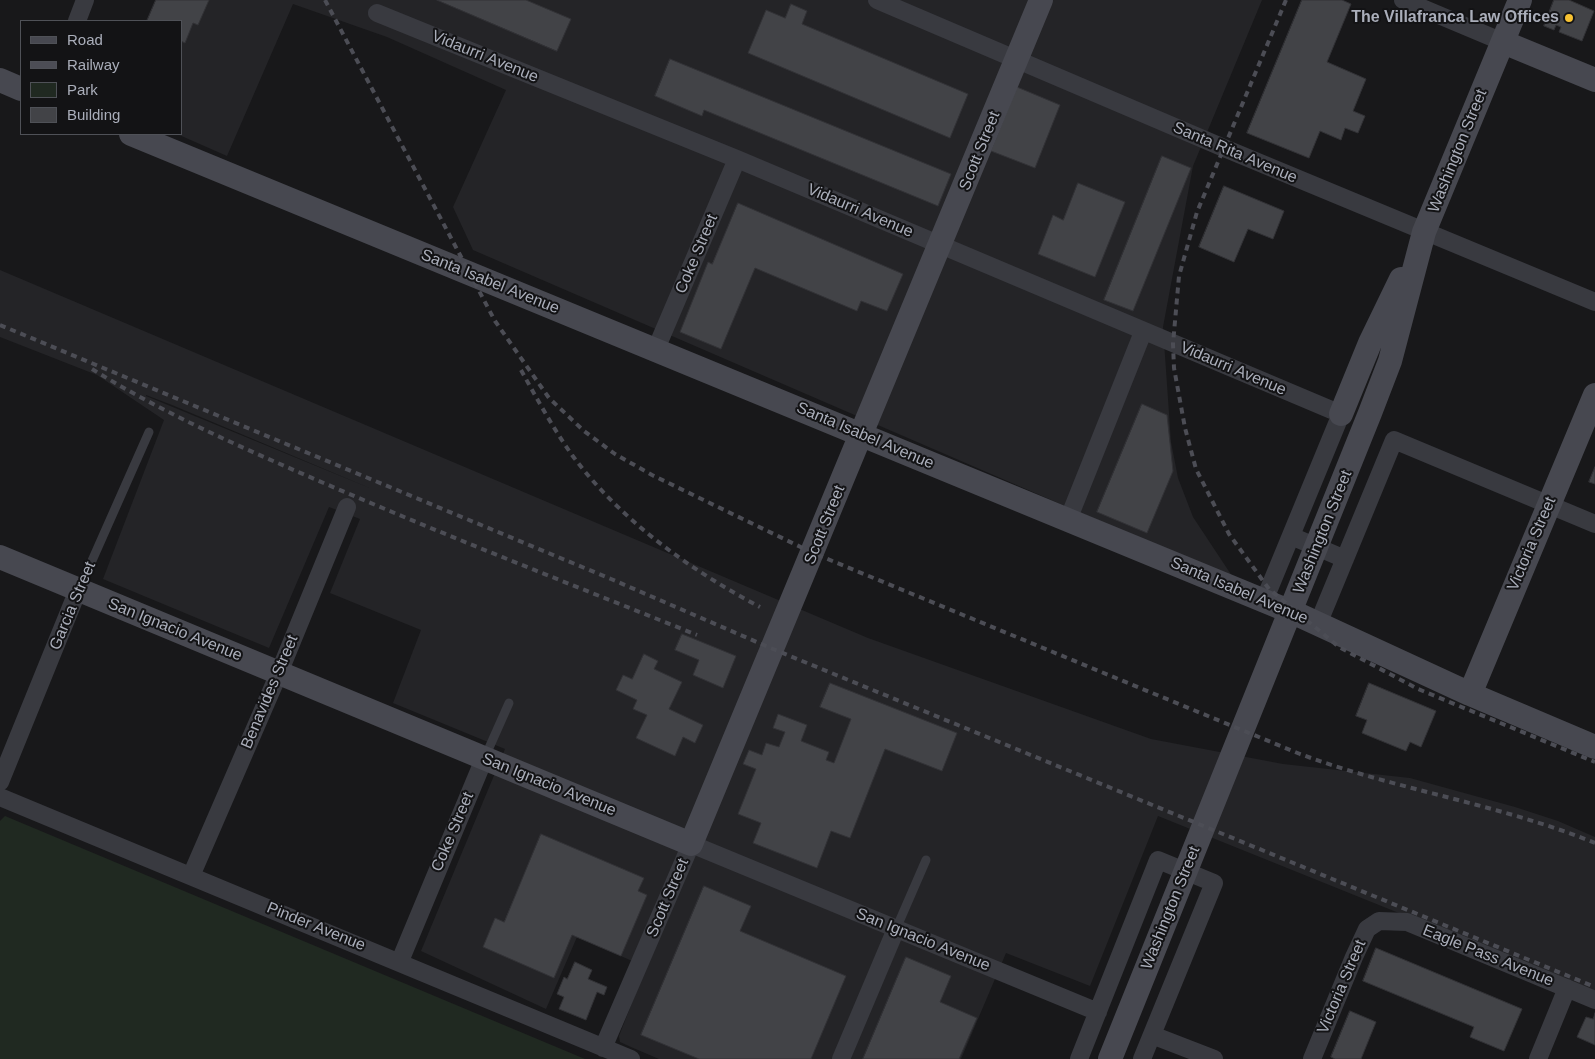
<!DOCTYPE html>
<html>
<head>
<meta charset="utf-8">
<style>
	body { margin:0 }
	#map { position:relative; width:1595px; height:1059px; overflow:hidden; background:#18181a; font-family:Helvetica,sans-serif }
	canvas { display:block }
	.legend { position:absolute; left:20px; top:20px; width:162px; height:115px; box-sizing:border-box; background:#131315; border:1px solid #4f5157; margin:0; padding:6px 9px; list-style:none; font-size:15px; color:#aaaeba }
	.legend li { display:flex; align-items:center; gap:10px; height:25px }
	.legend b { width:25px; border:1px solid #4f5157 }
</style>
</head>
<body>
<div id="map">
<canvas width="1595" height="1059"></canvas>
<ul class="legend">
<li><b style="height:6px;background:#474850"></b>Road</li>
<li><b style="height:6px;background:#4c4d55"></b>Railway</li>
<li><b style="height:14px;background:#202921"></b>Park</li>
<li><b style="height:14px;background:#424347"></b>Building</li>
</ul>
</div>
<script>
const context = document.querySelector('canvas').getContext('2d');
context.lineJoin = 'round';
function paint(path, color) { context.fillStyle = color; context.fill(path, 'evenodd'); }
function trace(path, color, width, dash) { context.strokeStyle = color; context.lineWidth = width; context.lineCap = dash ? 'butt' : 'round'; context.setLineDash(dash || []); context.stroke(path); }
function label(font, color, halo, rows, align = 'center') {
  context.font = font + ' Helvetica,sans-serif'; context.lineWidth = 4; context.setLineDash([]); context.textBaseline = 'middle'; context.strokeStyle = halo; context.fillStyle = color; for (const [text, x, y, turn = 0] of rows) {
    context.save(); context.translate(x, y); context.rotate((+turn || 0) * Math.PI / 180); context.textAlign = isNaN(turn) ? turn : align; if (halo) context.strokeText(text, 0, 0); context.fillText(text, 0, 0); context.restore();
  }
}
const built = new Path2D(`
	M 156,0 L 1262,0 L 1193,166 L 1163,327 L 1171,442 L 1178,478 L 1193,517 L 1234,579 L 473,250 L 453,207 L 506,90 L 387,37 L 293,4 L 227,156 L 177,134 L 181,134 L 181,21 L 147,21 Z
	M 0,270 L 868,638 L 1151,739 L 1283,764 L 1410,778 L 1515,807 L 1558,821 L 1595,837 L 1595,992 L 1158,816 L 1090,986 L 1006,953 L 961,1059 L 659,1059 L 631,1047 L 620,1042 L 619,1036 L 646,967 L 577,937 L 546,1009 L 421,951 L 505,749 L 393,703 L 421,630 L 330,593 L 360,519 L 329,507 L 269,648 L 103,579 L 164,420 L 97,375 L 0,337 ZM 146,395 L 172,405 L 372,489 L 146,396 Z`);
const green = new Path2D(`
	M 5,816 L 585,1059 L 0,1059 L 0,821 Z`);
const building = new Path2D(`
	M 156,0 L 209,0 L 198,25 L 193,23 L 185,43 L 181,41 L 181,21 L 147,21 Z
	M 437,0 L 526,0 L 571,19 L 557,51 Z
	M 1302,0 L 1342,0 L 1351,4 L 1327,62 L 1366,79 L 1353,111 L 1365,116 L 1358,133 L 1345,128 L 1341,140 L 1320,131 L 1309,158 L 1247,133 Z
	M 1554,0 L 1569,0 L 1594,11 L 1582,41 L 1559,32 L 1561,27 L 1556,25 L 1554,30 L 1544,26 Z
	M 791,4 L 807,11 L 802,24 L 968,94 L 950,138 L 748,53 L 766,10 L 785,18 Z
	M 670,59 L 951,174 L 938,206 L 704,110 L 702,116 L 655,96 Z
	M 1017,87 L 1060,105 L 1035,168 L 991,151 Z
	M 1162,156 L 1191,168 L 1133,311 L 1104,300 Z
	M 1078,183 L 1125,202 L 1095,277 L 1038,254 L 1053,215 L 1063,220 Z
	M 1224,186 L 1284,211 L 1273,239 L 1248,229 L 1234,262 L 1199,247 Z
	M 738,203 L 903,274 L 887,311 L 861,301 L 857,311 L 755,268 L 721,349 L 680,332 L 708,262 L 712,264 Z
	M 1142,404 L 1167,415 L 1173,471 L 1147,533 L 1097,512 Z
	M 1595,467 L 1595,484 L 1589,482 Z
	M 682,634 L 736,656 L 723,688 L 693,675 L 699,660 L 675,650 Z
	M 644,654 L 658,661 L 654,669 L 682,682 L 669,709 L 703,725 L 695,743 L 683,737 L 675,756 L 636,738 L 647,715 L 633,709 L 637,700 L 616,690 L 623,675 L 632,679 Z
	M 830,683 L 957,733 L 942,771 L 885,749 L 850,838 L 831,831 L 817,868 L 753,843 L 761,823 L 738,814 L 756,769 L 743,764 L 749,750 L 762,755 L 766,743 L 779,747 L 785,732 L 773,728 L 778,714 L 807,725 L 801,741 L 829,752 L 826,760 L 834,763 L 851,719 L 820,707 Z
	M 1369,683 L 1436,711 L 1421,747 L 1410,742 L 1406,751 L 1362,733 L 1367,720 L 1356,716 Z
	M 541,834 L 644,878 L 638,891 L 647,895 L 621,956 L 572,935 L 554,978 L 483,947 L 495,918 L 504,922 Z
	M 704,886 L 751,906 L 740,931 L 846,976 L 811,1059 L 699,1059 L 641,1035 Z
	M 1376,948 L 1522,1009 L 1504,1051 L 1470,1037 L 1474,1027 L 1363,981 Z
	M 906,957 L 951,976 L 940,1002 L 977,1018 L 959,1059 L 863,1059 Z
	M 575,962 L 592,970 L 588,979 L 607,987 L 604,995 L 597,992 L 586,1020 L 559,1009 L 564,997 L 557,994 L 564,977 L 567,979 Z
	M 1350,1011 L 1376,1022 L 1361,1059 L 1335,1059 L 1331,1057 Z
	M 1595,1013 L 1595,1045 L 1577,1037 L 1586,1017 L 1593,1019 Z`);
const lane = new Path2D(`
	M 79,590 L 149,432
	M 485,757 L 509,703
	M 896,929 L 926,860`);
const street = new Path2D(`
	M 877,0 L 1224,148 L 1595,302
	M 1403,0 L 1503,42
	M 377,13 L 737,159 L 1341,414 L 1264,601
	M 77,21 L 85,0
	M 656,349 L 737,159
	M 1068,520 L 1143,332
	M 1291,536 L 1345,559
	M 1318,624 L 1394,440 L 1595,524
	M 0,782 L 78,590
	M 0,797 L 631,1059
	M 191,876 L 279,673 L 347,507
	M 400,961 L 484,759
	M 1152,1035 L 1214,1059
	M 603,1048 L 691,844 L 1098,1012
	M 841,1059 L 896,929
	M 1079,1059 L 1158,860 L 1214,883 L 1142,1059
	M 1312,1059 L 1354,957 L 1367,929 L 1379,921 L 1407,922 L 1595,1000
	M 1538,1059 L 1567,988`);
const secondary = new Path2D(`
	M 1503,42 L 1595,80
	M 0,80 L 21,89
	M 131,134 L 1301,616 L 1470,694 L 1595,747
	M 1341,414 L 1370,343 L 1401,279
	M 0,557 L 691,844 L 1041,0
	M 1470,694 L 1595,395
	M 1110,1059 L 1370,413 L 1390,361 L 1424,232 L 1520,0`);
const rail = new Path2D(`
	M 325,0 L 495,321 L 549,398 L 584,431 L 615,454 L 652,475 L 813,553 L 1300,754 C 1397,790 1499,804 1595,843
	M 1286,0 L 1197,212 L 1179,276 L 1173,344 L 1174,368 L 1185,428 L 1196,469 L 1229,534 L 1269,589 L 1339,647 L 1418,689 L 1595,762
	M 0,325 L 611,579 L 773,649 L 1595,987
	M 92,369 C 166,415 245,449 326,484 C 449,537 573,585 697,635
	M 521,370 C 537,399 553,428 572,455 C 620,520 690,570 760,607`);
const markers = [
	[1569,18,5,"#f7c233"]
];
const poiNames = [
	["The Villafranca Law Offices",1559,18]
];
const streetNames = [
	["Vidaurri Avenue",485,57,22],
	["Scott Street",980,151,-68],
	["Washington Street",1458,151,-68],
	["Santa Rita Avenue",1235,153,23],
	["Vidaurri Avenue",860,211,23],
	["Coke Street",697,254,-67],
	["Santa Isabel Avenue",490,282,22],
	["Vidaurri Avenue",1233,369,23],
	["Santa Isabel Avenue",865,436,23],
	["Scott Street",825,525,-68],
	["Washington Street",1323,532,-68],
	["Victoria Street",1532,544,-67],
	["Santa Isabel Avenue",1239,591,23],
	["Garcia Street",73,606,-67],
	["San Ignacio Avenue",175,630,22],
	["Benavides Street",270,692,-67],
	["San Ignacio Avenue",549,785,22],
	["Coke Street",453,832,-67],
	["Scott Street",668,898,-67],
	["Washington Street",1171,908,-68],
	["Pinder Avenue",316,927,22],
	["San Ignacio Avenue",923,940,22],
	["Eagle Pass Avenue",1488,956,22],
	["Victoria Street",1342,987,-67]
];
paint(built, '#242427');
paint(green, '#202921');
paint(building, '#424347');
trace(building, '#323236', 1);
trace(lane, '#393a40', 9);
trace(street, '#393a40', 18);
trace(secondary, '#474850', 24);
trace(rail, '#4c4d55', 4, [6, 5]);
for (const [x, y, r, color] of markers) { const dot = new Path2D(); dot.arc(x, y, r, 0, 2 * Math.PI); context.fillStyle = color; context.fill(dot); trace(dot, '#131315', 2); }
label('bold 16px', '#aaaeba', '#131315', poiNames, 'right');
label('16px', '#aaaeba', '#131315', streetNames);
</script>
</body>
</html>
